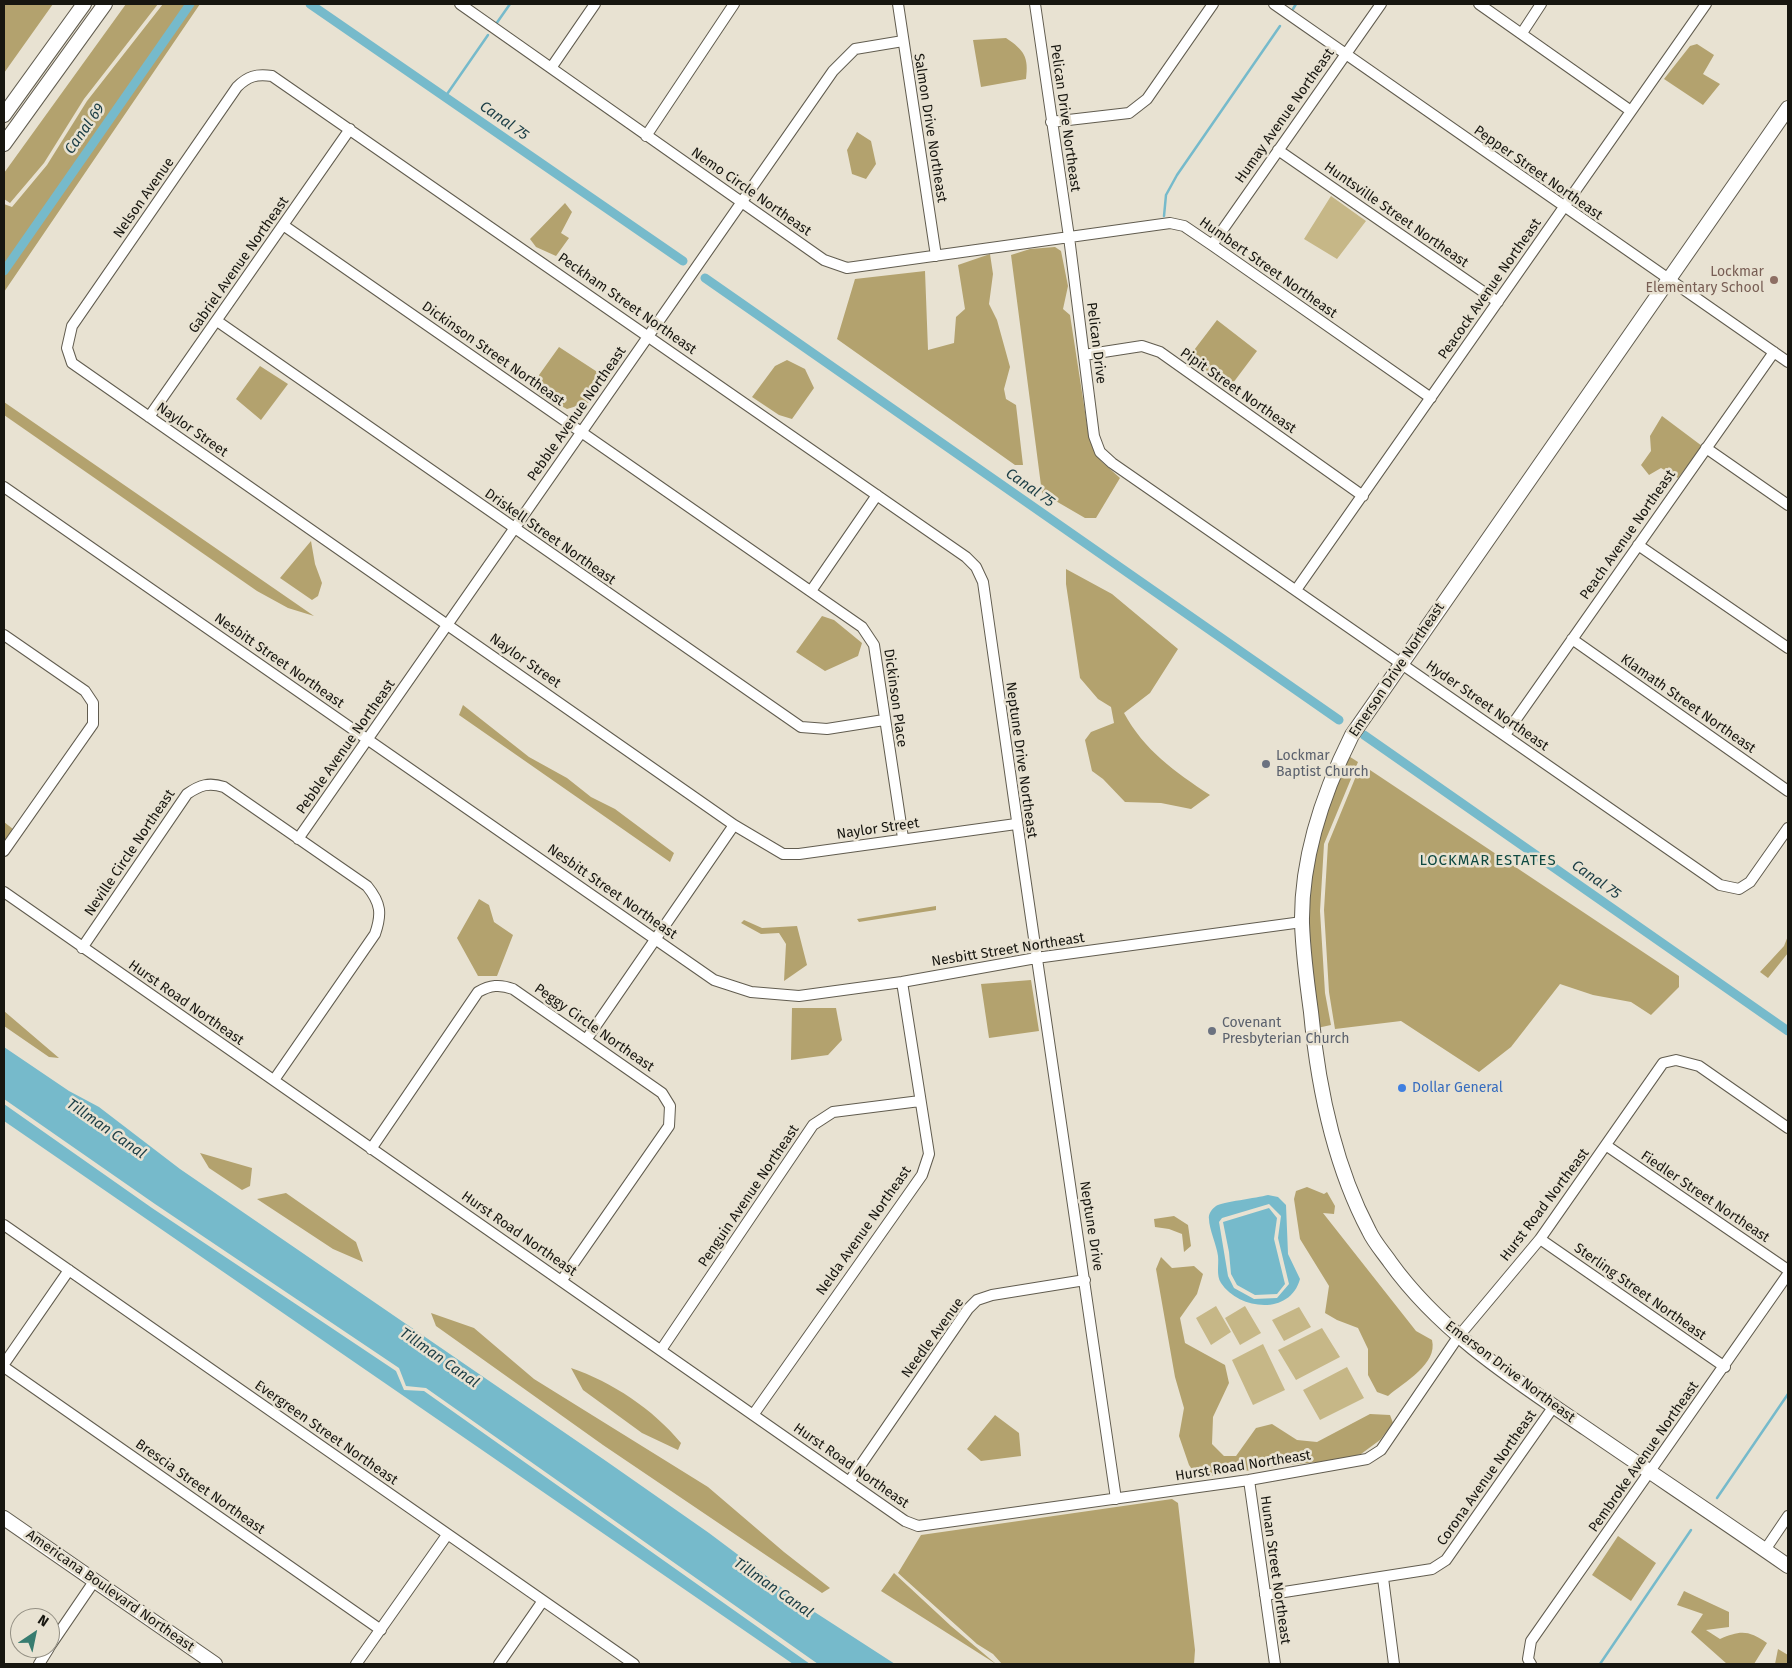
<!DOCTYPE html>
<html>
<head>
<meta charset="utf-8">
<style>
	body { margin:0 }
	#map { position:relative; width:1792px; height:1668px; overflow:hidden; background:#e8e2d2; font-family:"Fira Sans",sans-serif }
	canvas { display:block }
	.frame { position:absolute; inset:0; border:5px solid #171610; pointer-events:none }
	.north { position:absolute; left:10px; top:1608px; width:50px; height:50px; box-sizing:border-box; background:#e8e2d2; border:1px solid #949084; border-radius:50%; rotate:34deg; font-size:14px; font-weight:700; line-height:20px; text-align:center; color:#171610 }
	.north::after { content:''; display:block; margin:auto; width:18px; height:22px; background:#377c70; clip-path:polygon(50% 0,100% 100%,50% 72%,0 100%) }
</style>
</head>
<body>
<div id="map">
<canvas width="1792" height="1668"></canvas>
<div class="frame"></div>
<div class="north">N</div>
</div>
<script>
const context = document.querySelector('canvas').getContext('2d');
context.lineJoin = 'round';
function paint(path, color) { context.fillStyle = color; context.fill(path, 'evenodd'); }
function trace(path, color, width, dash) { context.strokeStyle = color; context.lineWidth = width; context.lineCap = dash ? 'butt' : 'round'; context.setLineDash(dash || []); context.stroke(path); }
function label(font, color, halo, rows, align = 'center') {
  context.font = font + ' "Fira Sans",sans-serif'; context.lineWidth = 5; context.setLineDash([]); context.textBaseline = 'middle'; context.strokeStyle = halo; context.fillStyle = color; for (const [text, x, y, turn = 0] of rows) {
    context.save(); context.translate(x, y); context.rotate((+turn || 0) * Math.PI / 180); context.textAlign = isNaN(turn) ? turn : align; if (halo) context.strokeText(text, 0, 0); context.fillText(text, 0, 0); context.restore();
  }
}
const green = new Path2D(`
	M 1331,196 L 1366,221 L 1337,259 L 1304,239 Z
	M 1216,1306 L 1231,1332 L 1211,1345 L 1196,1318 Z
	M 1245,1306 L 1261,1333 L 1240,1345 L 1225,1318 Z
	M 1299,1307 L 1311,1327 L 1284,1341 L 1272,1320 Z
	M 1322,1328 L 1340,1357 L 1296,1380 L 1278,1350 Z
	M 1263,1344 L 1285,1390 L 1253,1405 L 1232,1360 Z
	M 1347,1367 L 1364,1398 L 1320,1420 L 1303,1390 Z`);
const forest = new Path2D(`
	M 4,4 L 53,4 L 4,73 Z
	M 126,4 L 158,4 L 84,99 L 44,163 L 10,203 L 4,199 L 4,173 Z
	M 163,4 L 200,4 L 4,292 L 4,204 L 12,207 L 47,165 L 87,101 Z
	M 1006,38 C 1024,50 1029,57 1026,79 L 981,87 L 973,40 Z
	M 1697,44 L 1714,55 L 1703,74 L 1720,84 L 1703,105 L 1664,79 L 1690,46 Z
	M 857,132 L 871,141 L 876,164 L 866,179 L 852,174 L 847,150 Z
	M 565,203 L 572,212 L 561,233 L 569,238 L 556,256 L 536,247 L 530,239 Z
	M 1055,247 L 1061,251 L 1068,286 L 1063,309 L 1070,315 L 1088,431 L 1101,461 L 1120,478 L 1096,518 L 1085,518 L 1042,493 L 1011,255 L 1030,249 Z
	M 990,254 L 993,274 L 989,304 L 997,320 L 1010,367 L 1004,389 L 1006,399 L 1016,405 L 1023,465 L 1015,465 L 837,339 L 855,279 L 925,271 L 928,350 L 954,343 L 956,317 L 965,309 L 958,265 Z
	M 1217,320 L 1257,351 L 1230,387 L 1188,358 Z
	M 559,347 L 605,377 L 590,402 L 567,409 L 539,394 L 539,375 Z
	M 787,360 L 805,369 L 814,388 L 792,419 L 779,415 L 752,397 L 775,366 Z
	M 260,366 L 288,384 L 261,420 L 236,399 Z
	M 4,402 L 314,616 L 288,608 L 257,591 L 4,415 Z
	M 1662,416 L 1702,446 L 1678,478 L 1661,468 L 1649,475 L 1641,465 L 1651,451 L 1650,436 Z
	M 311,541 L 315,564 L 322,583 L 318,596 L 312,600 L 280,578 Z
	M 1066,569 L 1112,594 L 1178,649 L 1150,693 L 1124,713 C 1144,750 1175,772 1210,795 L 1191,809 L 1161,803 L 1125,802 L 1103,779 L 1092,771 L 1085,740 L 1091,732 L 1114,723 L 1111,707 L 1098,699 L 1080,678 L 1066,584 Z
	M 822,616 L 834,620 L 862,643 L 858,656 L 825,671 L 796,652 Z
	M 463,705 L 529,757 L 567,778 L 591,797 L 615,809 L 674,853 L 670,862 L 459,715 Z
	M 1347,755 L 1358,762 L 1324,844 L 1320,911 L 1325,993 L 1331,1025 L 1317,1028 C 1314,993 1307,956 1307,921 C 1307,861 1326,810 1347,755 Z
	M 1361,764 L 1679,976 L 1679,987 L 1651,1015 L 1631,1002 L 1593,995 L 1560,984 L 1511,1047 L 1479,1072 L 1401,1021 L 1335,1029 L 1329,992 L 1324,910 L 1328,844 Z
	M 4,822 L 13,829 L 4,842 Z
	M 479,899 L 489,905 L 494,922 L 513,935 L 497,976 L 478,976 L 457,938 Z
	M 936,906 L 936,910 L 859,922 L 857,919 Z
	M 744,920 L 762,928 L 797,926 L 807,965 L 784,981 L 786,944 L 779,933 L 761,934 L 741,923 Z
	M 1788,936 L 1788,953 L 1768,978 L 1760,972 L 1784,946 Z
	M 1031,980 L 1039,1031 L 989,1038 L 981,984 Z
	M 792,1008 L 836,1008 L 842,1040 L 828,1055 L 791,1060 Z
	M 4,1011 L 59,1058 L 49,1057 L 4,1026 Z
	M 200,1153 L 252,1168 L 250,1186 L 242,1190 L 209,1168 Z
	M 1307,1187 L 1324,1194 L 1327,1192 L 1335,1206 L 1334,1214 L 1323,1213 L 1416,1331 L 1432,1340 C 1438,1364 1404,1382 1388,1396 L 1377,1392 L 1368,1375 L 1368,1349 L 1358,1328 L 1337,1320 L 1325,1313 L 1329,1286 L 1300,1239 L 1294,1199 L 1296,1191 Z
	M 286,1193 L 356,1242 L 363,1262 L 333,1249 L 257,1199 Z
	M 1174,1216 L 1188,1225 L 1191,1246 L 1184,1252 L 1182,1234 L 1169,1229 L 1155,1227 L 1154,1219 Z
	M 1161,1257 L 1172,1268 L 1194,1266 L 1203,1274 L 1197,1294 L 1180,1318 L 1185,1343 L 1225,1365 L 1229,1383 L 1213,1417 L 1212,1444 L 1224,1456 L 1236,1456 L 1256,1428 L 1272,1424 L 1297,1440 L 1317,1442 L 1370,1414 L 1390,1415 L 1393,1423 L 1380,1440 L 1361,1454 L 1340,1460 L 1286,1465 L 1198,1478 L 1189,1465 L 1179,1436 L 1184,1408 L 1175,1377 L 1156,1269 Z
	M 431,1313 L 474,1328 L 534,1379 L 708,1487 L 784,1552 L 830,1588 L 822,1593 L 603,1445 L 436,1326 Z
	M 571,1368 C 612,1382 653,1409 681,1443 L 678,1450 L 642,1433 L 583,1390 Z
	M 995,1415 L 1019,1433 L 1021,1456 L 981,1461 L 967,1449 Z
	M 1172,1499 L 1178,1503 L 1195,1650 L 1194,1664 L 1002,1664 L 993,1654 L 977,1644 L 898,1573 L 921,1535 Z
	M 1618,1536 L 1656,1563 L 1631,1601 L 1592,1575 Z
	M 894,1573 L 951,1626 L 996,1664 L 881,1591 Z
	M 1684,1591 L 1729,1612 L 1729,1627 L 1706,1630 L 1720,1639 C 1740,1630 1749,1630 1767,1643 L 1754,1664 L 1727,1664 L 1691,1632 L 1703,1614 L 1677,1605 Z
	M 1778,1649 L 1788,1655 L 1788,1664 L 1775,1664 Z`);
const water = new Path2D(`
	M 4,1047 L 69,1091 L 99,1107 L 180,1169 L 606,1461 L 709,1533 L 813,1611 L 895,1664 L 818,1664 L 426,1388 L 406,1386 L 399,1368 L 155,1204 L 4,1099 Z
	M 4,1104 L 152,1208 L 396,1371 L 404,1390 L 424,1391 L 810,1664 L 793,1664 L 4,1121 Z
	M 1268,1195 L 1278,1197 L 1286,1205 L 1288,1254 L 1300,1279 C 1290,1316 1239,1310 1221,1283 C 1216,1275 1219,1265 1218,1256 C 1217,1246 1209,1229 1209,1219 C 1208,1214 1212,1209 1216,1206 C 1222,1202 1257,1198 1268,1195 ZM 1269,1204 L 1281,1216 L 1278,1238 L 1289,1284 L 1277,1298 L 1254,1299 L 1234,1288 L 1228,1276 L 1219,1222 L 1222,1218 Z
	M 1269,1208 L 1277,1218 L 1274,1239 L 1285,1284 L 1277,1294 L 1255,1295 L 1237,1285 L 1231,1274 L 1229,1252 L 1223,1222 Z`);
const stream = new Path2D(`
	M 1293,9 L 1296,4
	M 496,24 L 510,4
	M 445,97 L 488,35
	M 1164,216 L 1166,195 L 1177,175 L 1280,26
	M 1717,1498 L 1788,1394
	M 1600,1664 L 1691,1530`);
const canal = new Path2D(`
	M 310,4 L 683,261
	M 4,271 L 190,4
	M 705,278 L 1339,720
	M 1364,735 L 1788,1031`);
const street = new Path2D(`
	M 460,4 L 824,260 L 847,268 L 1170,223 L 1184,226 L 1212,245 L 1431,398
	M 898,4 L 936,256
	M 1035,4 L 1069,237 L 1094,436 L 1100,452 L 1112,463 L 1720,885 L 1739,889 L 1750,882 L 1788,828
	M 1274,4 L 1788,362
	M 1479,4 L 1631,111
	M 1522,33 L 1541,4
	M 551,68 L 595,4
	M 1051,122 L 1129,113 L 1147,99 L 1213,4
	M 646,136 L 734,4
	M 1278,150 L 1498,302
	M 283,225 L 862,627 L 874,645 L 903,838
	M 1212,245 L 1381,4
	M 217,321 L 801,727 L 827,729 L 884,720
	M 1084,355 L 1142,346 L 1160,352 L 1363,496
	M 149,417 L 350,129
	M 1706,448 L 1788,505
	M 4,487 L 714,980 L 751,992 L 799,996 L 902,982 L 1036,958 L 1302,922
	M 1638,545 L 1788,648
	M 1296,590 L 1706,4
	M 811,591 L 877,495
	M 4,635 L 85,691 L 93,703 L 93,724 L 4,851
	M 1572,639 L 1788,791
	M 1505,735 L 1774,352
	M 1016,824 L 799,854 L 783,854 L 734,825 L 72,363 L 67,348 L 72,326 L 237,87 C 248,76 256,74 272,76 L 966,557 L 976,567 L 983,582 C 1025,888 1073,1193 1116,1499
	M 298,839 L 833,71 L 855,49 L 903,41
	M 4,892 L 905,1521 L 918,1526 L 1249,1480 L 1367,1459 L 1381,1450 L 1458,1337 L 1540,1239 L 1663,1063 L 1676,1060 L 1699,1066 L 1788,1128
	M 82,948 L 187,794 C 200,785 209,782 224,787 L 367,886 C 381,903 382,914 375,934 L 274,1080
	M 586,1040 L 734,825
	M 1607,1146 L 1788,1270
	M 371,1149 L 478,992 C 490,985 500,984 513,989 L 662,1093 L 670,1106 L 669,1126 L 562,1280
	M 4,1225 L 634,1664
	M 1540,1239 L 1725,1367
	M 661,1350 L 813,1125 L 833,1112 L 920,1101
	M 4,1364 L 69,1270
	M 4,1367 L 381,1630
	M 753,1415 L 922,1175 L 929,1154 L 902,982
	M 1249,1480 L 1275,1664
	M 849,1482 L 968,1309 L 977,1300 L 992,1295 L 1085,1280
	M 1765,1550 L 1788,1516
	M 1383,1578 L 1394,1664
	M 1265,1595 L 1432,1569 L 1446,1560 L 1554,1406
	M 50,1646 L 95,1580
	M 39,1664 L 49,1648
	M 356,1664 L 447,1535
	M 499,1664 L 542,1602
	M 1531,1664 L 1528,1659 L 1531,1641 L 1788,1274`);
const secondary = new Path2D(`
	M 1788,108 L 1352,735 C 1323,793 1301,856 1302,923 C 1303,952 1307,983 1311,1012 C 1318,1087 1334,1165 1369,1231 C 1374,1242 1383,1252 1390,1262 C 1441,1333 1515,1380 1587,1429 C 1654,1475 1722,1520 1788,1566
	M 4,115 L 84,4
	M 4,144 L 105,4
	M 4,1518 L 215,1664`);
const markers = [
	[1774,280,5,"#8d6e63"],
	[1266,764,5,"#6b7280"],
	[1212,1031,5,"#6b7280"],
	[1402,1088,5,"#3f7fe0"]
];
const streetNames = [
	["Humay Avenue Northeast",1285,116,-55],
	["Pelican Drive Northeast",1065,118,82],
	["Salmon Drive Northeast",930,128,81],
	["Pepper Street Northeast",1538,173,35],
	["Nemo Circle Northeast",751,192,35],
	["Nelson Avenue",144,198,-55],
	["Huntsville Street Northeast",1396,215,35],
	["Gabriel Avenue Northeast",239,265,-55],
	["Humbert Street Northeast",1268,268,35],
	["Peacock Avenue Northeast",1490,289,-55],
	["Peckham Street Northeast",627,304,35],
	["Pelican Drive",1096,343,83],
	["Dickinson Street Northeast",493,354,35],
	["Pipit Street Northeast",1238,391,35],
	["Pebble Avenue Northeast",577,414,-55],
	["Naylor Street",192,430,35],
	["Peach Avenue Northeast",1628,535,-55],
	["Driskell Street Northeast",550,537,35],
	["Nesbitt Street Northeast",279,661,35],
	["Naylor Street",525,661,35],
	["Emerson Drive Northeast",1397,670,-56],
	["Dickinson Place",895,698,82],
	["Klamath Street Northeast",1688,704,35],
	["Hyder Street Northeast",1487,706,35],
	["Pebble Avenue Northeast",346,747,-55],
	["Neptune Drive Northeast",1021,760,82],
	["Naylor Street",878,829,-8],
	["Neville Circle Northeast",130,853,-56],
	["Nesbitt Street Northeast",612,892,35],
	["Nesbitt Street Northeast",1008,950,-9],
	["Hurst Road Northeast",186,1003,35],
	["Peggy Circle Northeast",594,1028,35],
	["Penguin Avenue Northeast",749,1196,-56],
	["Fiedler Street Northeast",1705,1197,34],
	["Hurst Road Northeast",1545,1205,-53],
	["Neptune Drive",1091,1226,81],
	["Nelda Avenue Northeast",864,1231,-55],
	["Hurst Road Northeast",519,1234,35],
	["Sterling Street Northeast",1640,1292,35],
	["Needle Avenue",933,1338,-54],
	["Emerson Drive Northeast",1510,1372,37],
	["Evergreen Street Northeast",326,1433,35],
	["Pembroke Avenue Northeast",1644,1457,-55],
	["Hurst Road Northeast",851,1466,35],
	["Hurst Road Northeast",1243,1466,-9],
	["Corona Avenue Northeast",1487,1478,-55],
	["Brescia Street Northeast",200,1487,35],
	["Hunan Street Northeast",1275,1570,82],
	["Americana Boulevard Northeast",110,1591,35]
];
const educationNames = [
	["Lockmar",1764,272],
	["Elementary School",1764,288]
];
const worshipNames = [
	["Lockmar",1276,756],
	["Baptist Church",1276,772],
	["Covenant",1222,1023],
	["Presbyterian Church",1222,1039]
];
const shopNames = [
	["Dollar General",1412,1088]
];
const waterNames = [
	["Canal 75",504,121,35],
	["Canal 69",85,129,-55],
	["Canal 75",1030,488,35],
	["Canal 75",1596,880,35],
	["Tillman Canal",106,1129,35],
	["Tillman Canal",439,1358,35],
	["Tillman Canal",773,1588,35]
];
const neighbourhoodNames = [
	["LOCKMAR ESTATES",1488,861]
];
paint(green, '#c6b787');
paint(forest, '#b3a26e');
paint(water, '#76bacb');
trace(stream, '#76bacb', 2.5);
trace(canal, '#76bacb', 9);
trace(street, '#615c4f', 12);
trace(secondary, '#615c4f', 16);
trace(street, '#fff', 10);
trace(secondary, '#fff', 14);
for (const [x, y, r, color] of markers) { const dot = new Path2D(); dot.arc(x, y, r, 0, 2 * Math.PI); context.fillStyle = color; context.fill(dot); trace(dot, '#e8e2d2', 2); }
label('14px', '#171610', '#e8e2d2', streetNames);
label('14px', '#785e54', '#e8e2d2', educationNames, 'right');
label('14px', '#5b616d', '#e8e2d2', worshipNames, 'left');
label('14px', '#366cbe', '#e8e2d2', shopNames, 'left');
label('italic 15px', '#1b3d45', '#e8e2d2', waterNames);
context.letterSpacing = '1px';
label('15px', '#0e4941', '#e8e2d2', neighbourhoodNames);
context.letterSpacing = '0px';
</script>
</body>
</html>
